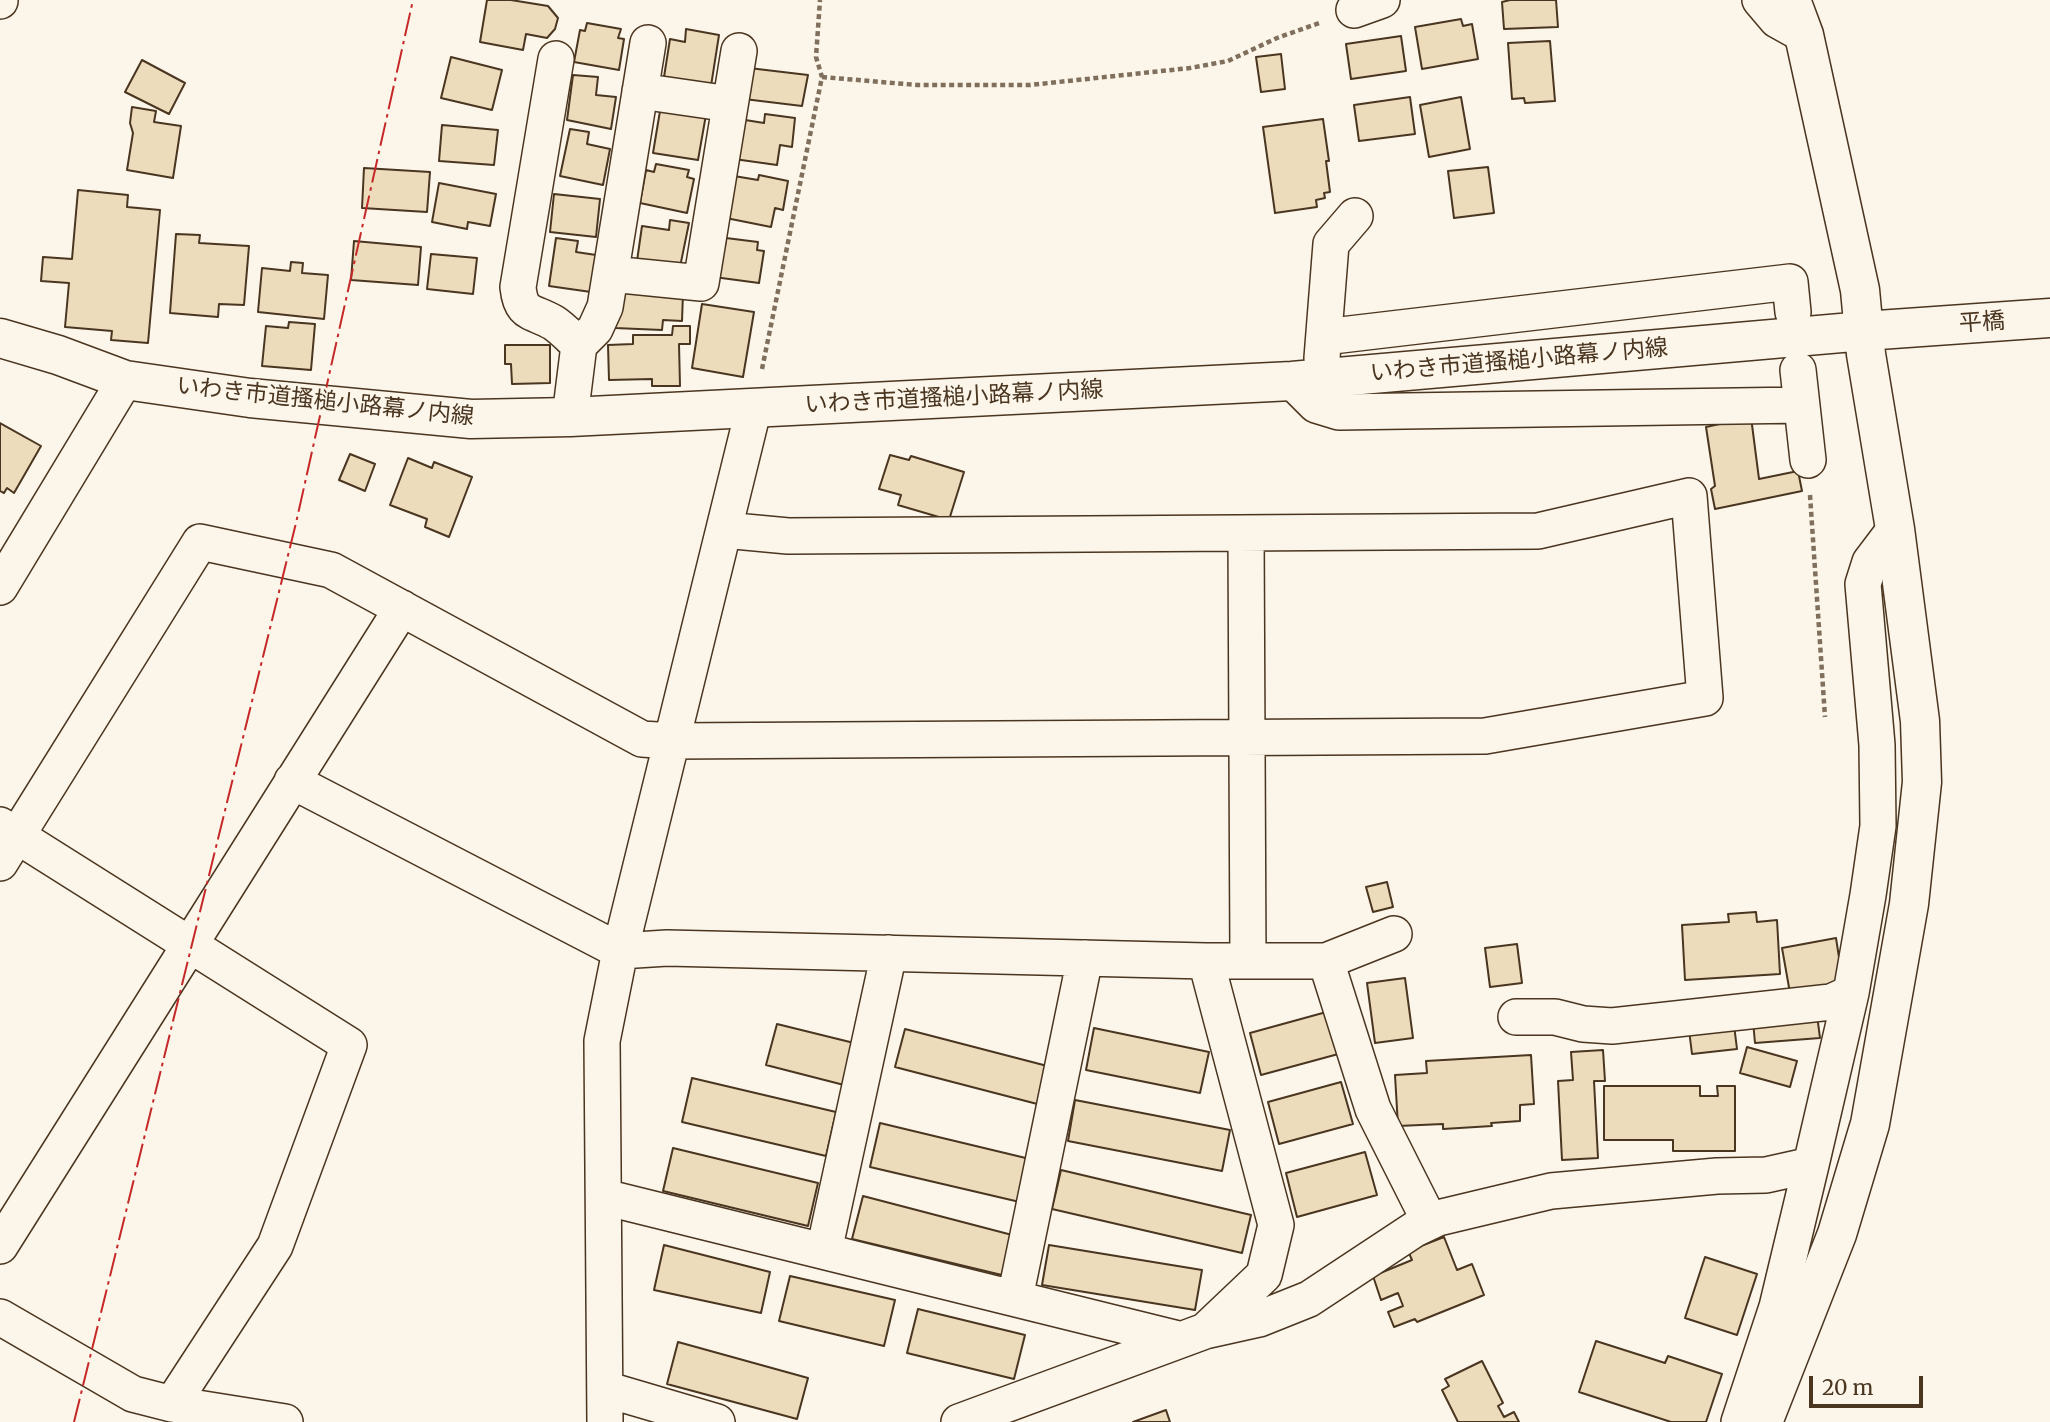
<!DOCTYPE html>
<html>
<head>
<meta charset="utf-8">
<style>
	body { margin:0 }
	#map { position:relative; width:2050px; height:1422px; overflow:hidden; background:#fbf6e9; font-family:Merriweather,serif }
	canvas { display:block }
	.scale { position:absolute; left:1809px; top:1376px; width:114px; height:32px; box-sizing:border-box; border:4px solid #4a3520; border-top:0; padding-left:9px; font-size:21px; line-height:24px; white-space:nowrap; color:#4a3520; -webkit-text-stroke:5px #fbf6e9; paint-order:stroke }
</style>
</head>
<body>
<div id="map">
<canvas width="2050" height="1422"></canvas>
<div class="scale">20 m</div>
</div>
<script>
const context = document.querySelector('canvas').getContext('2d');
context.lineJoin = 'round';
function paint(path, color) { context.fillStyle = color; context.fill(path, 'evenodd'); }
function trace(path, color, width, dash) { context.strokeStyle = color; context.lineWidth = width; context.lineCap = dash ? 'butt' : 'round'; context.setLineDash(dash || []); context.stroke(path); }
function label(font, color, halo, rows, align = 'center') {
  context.font = font + ' Merriweather,"Noto Sans JP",serif'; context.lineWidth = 5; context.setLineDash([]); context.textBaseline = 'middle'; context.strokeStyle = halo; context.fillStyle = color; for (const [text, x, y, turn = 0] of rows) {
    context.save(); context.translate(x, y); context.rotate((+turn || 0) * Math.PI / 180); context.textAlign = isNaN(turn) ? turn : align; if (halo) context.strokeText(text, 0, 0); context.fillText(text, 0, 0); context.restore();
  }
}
const building = new Path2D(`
	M 487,0 L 511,0 L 548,6 L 558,18 L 555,29 L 547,38 L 526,34 L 523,50 L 480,42 Z
	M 1510,0 L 1556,0 L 1558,27 L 1504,29 L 1502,2 Z
	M 1461,19 L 1463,26 L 1472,24 L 1478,59 L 1422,69 L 1415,27 Z
	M 587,23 L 621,29 L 618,38 L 624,39 L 619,70 L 574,62 L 580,30 L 585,31 Z
	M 686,29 L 719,35 L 711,86 L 664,77 L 670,39 L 685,42 Z
	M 1401,36 L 1406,71 L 1351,79 L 1346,44 Z
	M 1550,41 L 1555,101 L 1525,103 L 1524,98 L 1512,99 L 1508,43 Z
	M 1281,54 L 1285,89 L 1261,92 L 1256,57 Z
	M 451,57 L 502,70 L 492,110 L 441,98 Z
	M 142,60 L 185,83 L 169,114 L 125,92 Z
	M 749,68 L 808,75 L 802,106 L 744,99 Z
	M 573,75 L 598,77 L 596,95 L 616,97 L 611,129 L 567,120 Z
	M 1410,97 L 1415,134 L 1359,141 L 1354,105 Z
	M 1461,97 L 1470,149 L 1429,157 L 1420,105 Z
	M 132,107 L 156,111 L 154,122 L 181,126 L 173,178 L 127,170 L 133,133 L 130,123 Z
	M 707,109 L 698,160 L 653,153 L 660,111 Z
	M 765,114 L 795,118 L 792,147 L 780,145 L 777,165 L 734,159 L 739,119 L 764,123 Z
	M 1323,119 L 1329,161 L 1326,161 L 1330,192 L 1324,193 L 1325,198 L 1316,200 L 1317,207 L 1275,213 L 1263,127 Z
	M 442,125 L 498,130 L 494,165 L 439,161 Z
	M 570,129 L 589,132 L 587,144 L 610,149 L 603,185 L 560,176 Z
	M 656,164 L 689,170 L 687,177 L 694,179 L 687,213 L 640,203 L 646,170 L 654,172 Z
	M 1488,167 L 1494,213 L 1454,218 L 1448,171 Z
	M 364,168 L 430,172 L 427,212 L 362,208 Z
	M 759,175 L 788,181 L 783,210 L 775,208 L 771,227 L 726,218 L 734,176 L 758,180 Z
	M 439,183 L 496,194 L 490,226 L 468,222 L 467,229 L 432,222 Z
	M 78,190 L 128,195 L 127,207 L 160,210 L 148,343 L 111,340 L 112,331 L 65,327 L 69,283 L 41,281 L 43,257 L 72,259 Z
	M 554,194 L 600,199 L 596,237 L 550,232 Z
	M 670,220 L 689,223 L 680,267 L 637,261 L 642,226 L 669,230 Z
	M 176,234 L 200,235 L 199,243 L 249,246 L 244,305 L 219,304 L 218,317 L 170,313 Z
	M 556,238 L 578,241 L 576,252 L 596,255 L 591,292 L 549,286 Z
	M 726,238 L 758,242 L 757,250 L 764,251 L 759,283 L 714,277 L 719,244 L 725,245 Z
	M 354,241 L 421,247 L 418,285 L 351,280 Z
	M 431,254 L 477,258 L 473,294 L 427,289 Z
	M 291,262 L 303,263 L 302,273 L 328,275 L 324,319 L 258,312 L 262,268 L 290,271 Z
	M 616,291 L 683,293 L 682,321 L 663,320 L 662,330 L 615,328 Z
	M 702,304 L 754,312 L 743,377 L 692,368 Z
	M 289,322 L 315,324 L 311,370 L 262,366 L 266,326 L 288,328 Z
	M 673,326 L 690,326 L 690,344 L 679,344 L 680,386 L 652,386 L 652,379 L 609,380 L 608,345 L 633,344 L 633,335 L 672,335 Z
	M 505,345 L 550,345 L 550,383 L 512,384 L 511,364 L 505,364 Z
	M 1751,417 L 1759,479 L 1798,471 L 1802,491 L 1715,509 L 1711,489 L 1715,486 L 1706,427 Z
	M 0,423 L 41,446 L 14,493 L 7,488 L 4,493 L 0,491 Z
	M 350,454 L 375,464 L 365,491 L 339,480 Z
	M 890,455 L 909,460 L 911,456 L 964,472 L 949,520 L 898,505 L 901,495 L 879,489 Z
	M 408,458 L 432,468 L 434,462 L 472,477 L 449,537 L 425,527 L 427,519 L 390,505 Z
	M 1387,882 L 1393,907 L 1373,912 L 1366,887 Z
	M 1756,912 L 1757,922 L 1777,920 L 1780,974 L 1685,980 L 1682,925 L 1729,922 L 1728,914 Z
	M 1836,938 L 1843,983 L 1790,993 L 1782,948 Z
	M 1517,944 L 1522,983 L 1490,987 L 1485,948 Z
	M 1405,978 L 1413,1038 L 1375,1043 L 1367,983 Z
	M 1330,1011 L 1342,1053 L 1261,1075 L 1250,1033 Z
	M 1817,1015 L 1820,1038 L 1755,1043 L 1753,1021 Z
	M 777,1024 L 854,1043 L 844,1085 L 766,1065 Z
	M 1734,1025 L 1737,1049 L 1692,1054 L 1689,1030 Z
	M 1094,1028 L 1209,1052 L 1200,1093 L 1086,1070 Z
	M 905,1029 L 1055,1068 L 1045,1106 L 895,1067 Z
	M 1747,1047 L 1797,1061 L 1790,1087 L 1740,1073 Z
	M 1603,1050 L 1605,1081 L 1594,1081 L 1598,1158 L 1562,1160 L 1558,1081 L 1573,1080 L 1571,1052 Z
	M 1531,1055 L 1534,1104 L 1520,1105 L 1520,1121 L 1491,1123 L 1492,1126 L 1443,1129 L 1443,1124 L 1398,1126 L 1395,1075 L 1427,1073 L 1426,1061 Z
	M 692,1078 L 836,1112 L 826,1156 L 682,1122 Z
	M 1341,1082 L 1353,1124 L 1279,1144 L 1268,1102 Z
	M 1604,1086 L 1700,1086 L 1700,1096 L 1718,1096 L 1717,1086 L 1735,1086 L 1735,1151 L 1673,1151 L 1673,1140 L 1604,1140 Z
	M 1075,1100 L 1230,1130 L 1222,1171 L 1068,1141 Z
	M 880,1123 L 1034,1160 L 1024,1203 L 870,1167 Z
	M 673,1148 L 818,1183 L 808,1226 L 663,1191 Z
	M 1365,1152 L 1377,1195 L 1297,1217 L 1286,1173 Z
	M 1061,1170 L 1251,1215 L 1242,1253 L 1052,1209 Z
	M 863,1196 L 1016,1236 L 1006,1276 L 852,1239 Z
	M 1444,1237 L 1457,1270 L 1472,1264 L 1484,1295 L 1417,1322 L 1415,1319 L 1394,1327 L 1388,1312 L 1403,1306 L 1398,1293 L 1381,1300 L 1373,1276 L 1412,1260 L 1408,1251 Z
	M 664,1245 L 770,1272 L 761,1313 L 654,1290 Z
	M 1049,1245 L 1202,1270 L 1195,1310 L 1042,1285 Z
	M 1705,1257 L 1757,1274 L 1737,1335 L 1685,1318 Z
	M 790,1276 L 895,1300 L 884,1346 L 779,1321 Z
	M 918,1309 L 1025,1335 L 1014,1379 L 907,1353 Z
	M 1596,1341 L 1665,1363 L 1668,1356 L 1722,1374 L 1706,1422 L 1671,1422 L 1579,1392 Z
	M 678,1342 L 808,1378 L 797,1419 L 667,1384 Z
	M 1482,1361 L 1503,1403 L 1498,1406 L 1504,1417 L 1514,1412 L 1519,1422 L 1458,1422 L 1442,1390 L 1449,1386 L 1445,1379 Z
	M 1166,1410 L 1170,1422 L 1133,1422 Z`);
const path = new Path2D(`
	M 822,77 L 917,85 L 1030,85 L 1190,68 L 1228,61 L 1277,38 L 1322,22
	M 762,369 L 822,77 L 816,57 L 820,0
	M 1810,495 L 1825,717`);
const minor = new Path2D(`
	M 1760,0 L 1777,20 L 1804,35
	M 0,1 L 0,0
	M 1354,10 L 1382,0
	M 556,59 L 518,287 C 521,316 532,310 554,323 C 563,329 571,338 579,345
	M 640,91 L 730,104
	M 611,274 L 701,283 L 739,51
	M 1324,337 L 1790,282 L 1793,312
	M 1322,358 L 1331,244 L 1355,216
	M 1798,370 L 1808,460
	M 1292,381 L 1316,405 L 1339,412 L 1802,405
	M 570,417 L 579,345 L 595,329 L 605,307 L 648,43
	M 1246,533 L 1248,961
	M 0,587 L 125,380
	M 292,781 L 620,951 L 667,948 L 1206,961 L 1326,961 L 1394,934
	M 0,825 L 349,1045 L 275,1246 L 172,1404
	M 0,863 L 200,542 L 331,570 L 642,739 L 672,741 L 1485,736 L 1705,698 L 1689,496 L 1538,531 L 788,536 L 724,530
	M 1326,961 L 1373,1109 L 1430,1222
	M 1516,1017 L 1555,1017 L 1583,1024 L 1612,1026 L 1831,1002 L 1851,993
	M 604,1197 L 1178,1339
	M 0,1246 L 402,608
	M 824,1251 L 889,953
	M 1015,1298 L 1085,958
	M 0,1317 L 133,1394 L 172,1404 L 285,1422
	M 1205,1331 L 1259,1319 L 1309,1299 L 1415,1229 L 1438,1218 L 1551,1191 L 1717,1176 L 1766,1175 L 1811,1165
	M 605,1389 L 717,1422
	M 605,1422 L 602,1041 L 620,951 L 754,407
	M 959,1422 L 1205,1331 L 1264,1275 L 1276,1225 L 1206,961
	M 1739,1422 L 1777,1307 L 1811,1165 L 1851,993 L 1868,895 L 1878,826 L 1877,745 L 1863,584 L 1870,562 L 1895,529`);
const tertiary = new Path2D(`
	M 0,338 L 58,355 L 125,380 L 250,398 L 471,419 L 570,417 L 1292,381 L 1864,331 L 2050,318
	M 1763,1422 L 1837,1234 L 1870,1124 L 1909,904 L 1922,782 L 1920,721 L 1895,529 L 1866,354 L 1860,290 L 1804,35 L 1791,0`);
const power = new Path2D(`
	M 74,1422 L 296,523 L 413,0`);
const streetNames = [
	["平橋",1982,323,-4],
	["いわき市道搔槌小路幕ノ内線",1519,361,-5],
	["いわき市道搔槌小路幕ノ内線",954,398,-3],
	["いわき市道搔槌小路幕ノ内線",325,402,6]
];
paint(building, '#ecdcbc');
trace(building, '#4a3520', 2);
trace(minor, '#4a3520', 38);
trace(tertiary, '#4a3520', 41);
trace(path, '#7f6f5c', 4.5, [5, 3.5]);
trace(minor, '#fbf6e9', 35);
trace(tertiary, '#fbf6e9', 38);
trace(power, '#c62828', 2, [24, 5, 3.5, 5]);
label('23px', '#4a3520', '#fbf6e9', streetNames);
</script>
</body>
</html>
